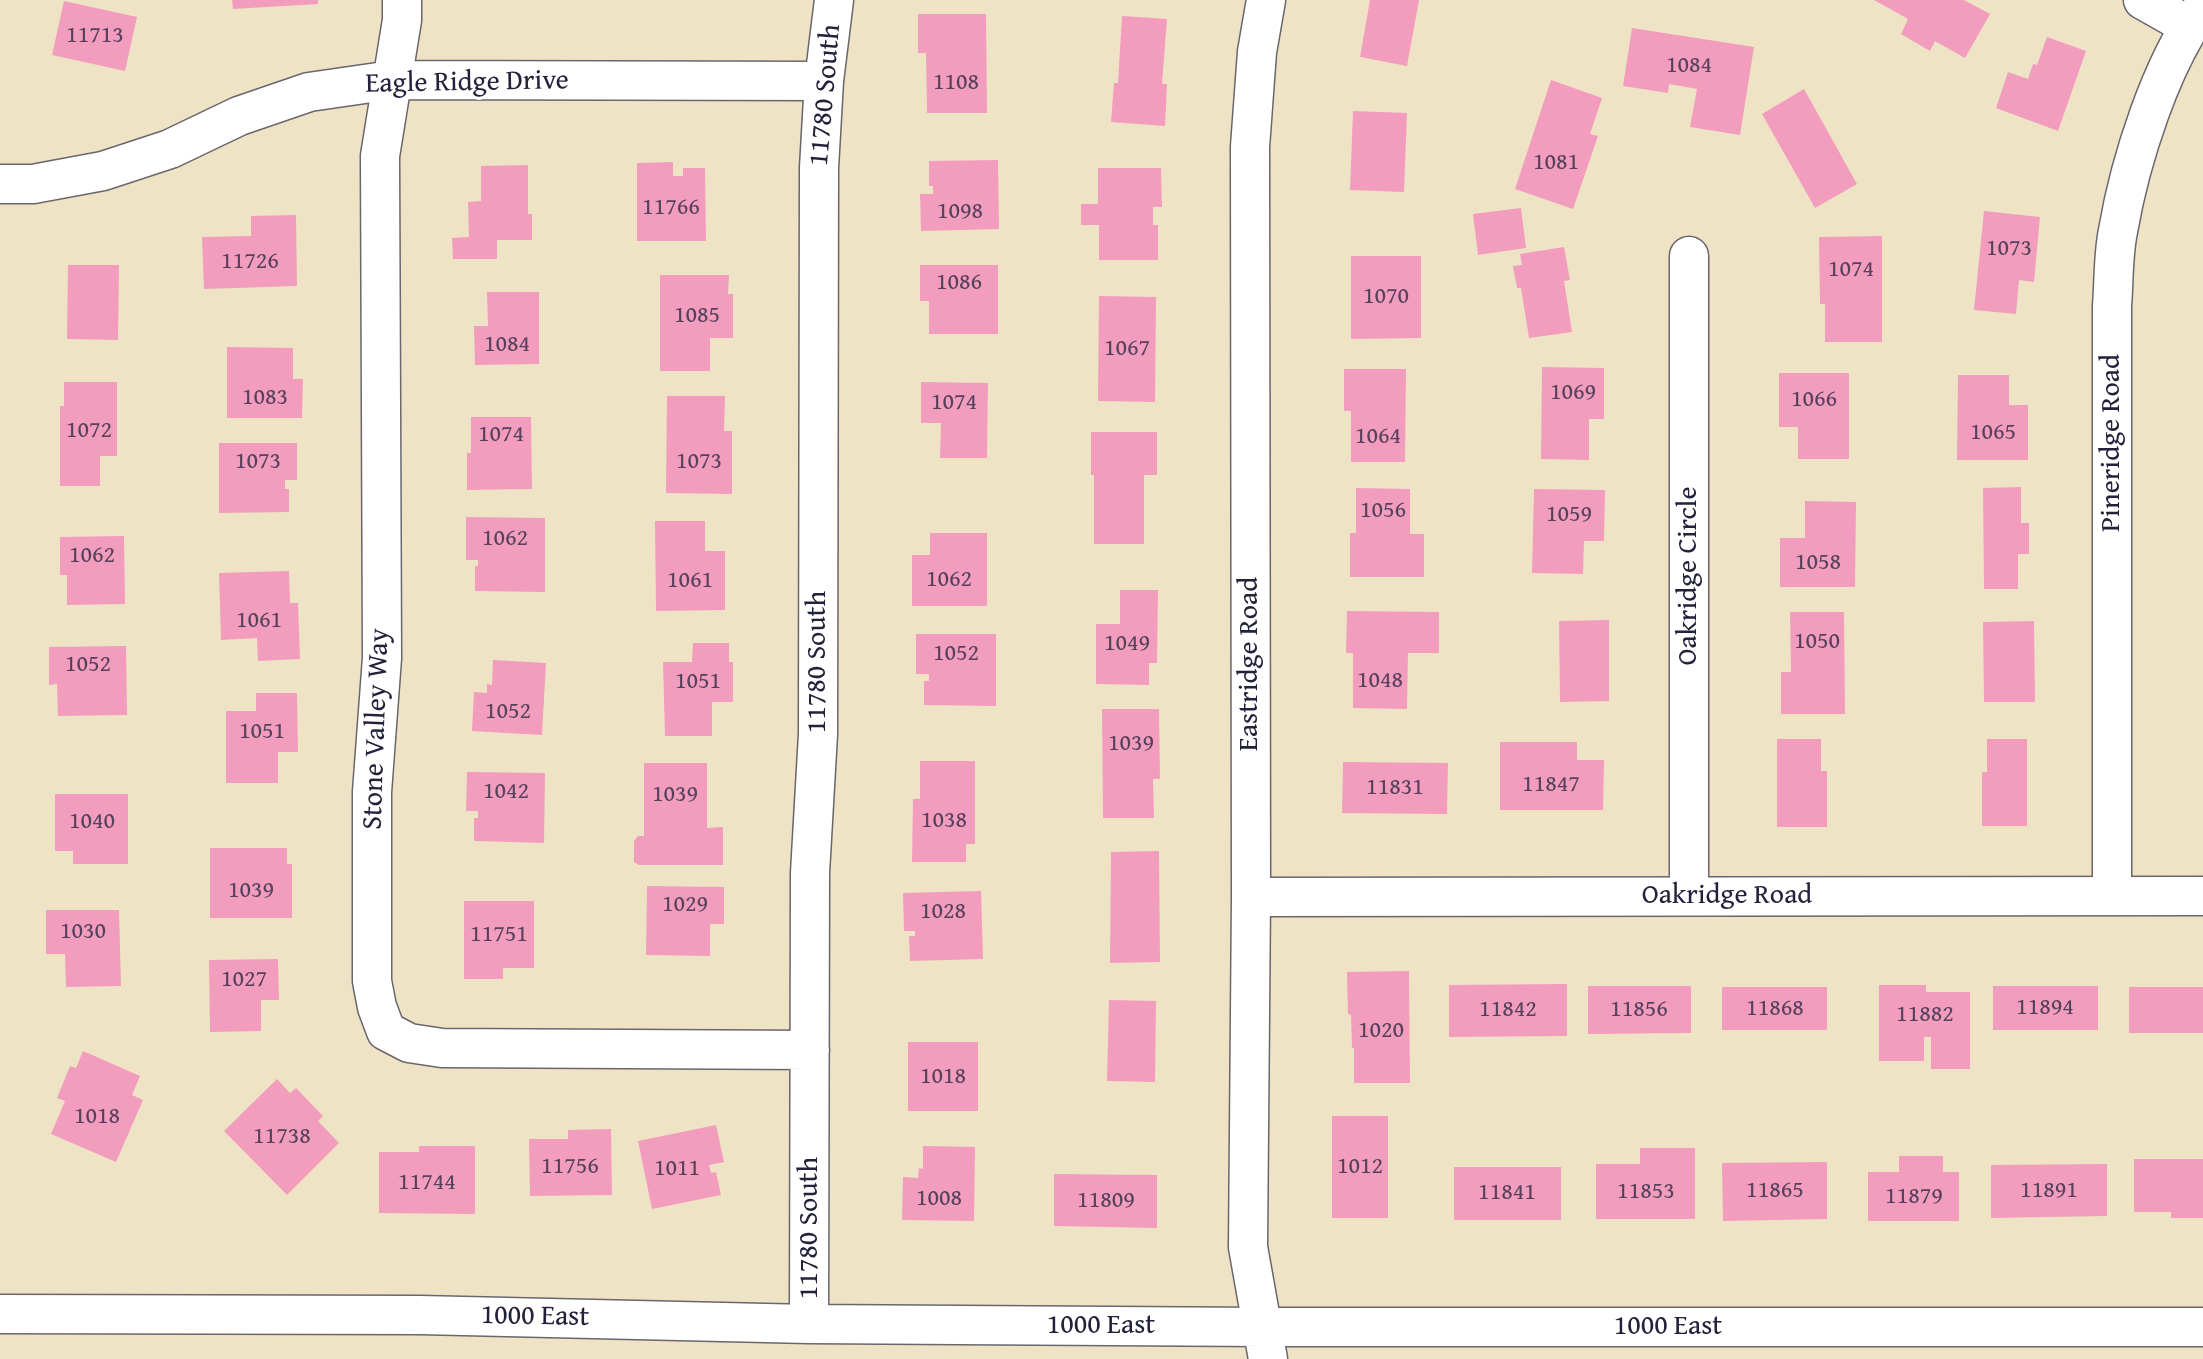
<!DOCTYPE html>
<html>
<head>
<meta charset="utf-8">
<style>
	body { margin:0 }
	canvas { display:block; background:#efe3c6 }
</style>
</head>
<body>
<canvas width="2203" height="1359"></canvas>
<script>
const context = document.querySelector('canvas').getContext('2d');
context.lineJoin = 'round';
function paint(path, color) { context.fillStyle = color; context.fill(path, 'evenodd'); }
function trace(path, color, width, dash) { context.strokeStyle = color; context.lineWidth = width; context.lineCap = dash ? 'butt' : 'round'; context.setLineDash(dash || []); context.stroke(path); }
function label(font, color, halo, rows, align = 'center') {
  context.font = font + ' "Gentium Book Plus",serif'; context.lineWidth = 6; context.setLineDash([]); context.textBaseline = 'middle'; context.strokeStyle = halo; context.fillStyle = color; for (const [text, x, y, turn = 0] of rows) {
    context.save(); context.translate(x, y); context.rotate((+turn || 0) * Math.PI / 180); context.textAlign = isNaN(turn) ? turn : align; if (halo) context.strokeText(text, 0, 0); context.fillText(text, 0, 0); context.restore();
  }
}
const building = new Path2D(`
	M 232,0 L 318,0 L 318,4 L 233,9 Z
	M 1370,0 L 1419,0 L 1407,66 L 1360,57 Z
	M 1874,0 L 1964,0 L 1990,14 L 1965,58 L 1935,41 L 1930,51 L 1901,34 L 1908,19 Z
	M 64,1 L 137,17 L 125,71 L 52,55 Z
	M 918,14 L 986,14 L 987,113 L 927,113 L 926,53 L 918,53 Z
	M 1122,16 L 1167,19 L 1162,84 L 1167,84 L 1165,126 L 1111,122 L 1114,83 L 1118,83 Z
	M 1632,28 L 1754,47 L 1740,135 L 1690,127 L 1697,89 L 1669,84 L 1668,93 L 1623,86 Z
	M 2047,37 L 2086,51 L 2058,131 L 1996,108 L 2008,72 L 2028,79 L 2033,64 L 2037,65 Z
	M 1551,80 L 1602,98 L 1590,134 L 1598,136 L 1573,209 L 1515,189 Z
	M 1804,89 L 1857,184 L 1815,208 L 1762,114 Z
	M 1353,111 L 1407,113 L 1404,192 L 1350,190 Z
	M 998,160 L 999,229 L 921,231 L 920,194 L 933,194 L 933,186 L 929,186 L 929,161 Z
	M 673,162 L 673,176 L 683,176 L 683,168 L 705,168 L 706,241 L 637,241 L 637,163 Z
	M 528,165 L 528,214 L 532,214 L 532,240 L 497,240 L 497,259 L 453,259 L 452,238 L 469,237 L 468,202 L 481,201 L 481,166 Z
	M 1098,168 L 1161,168 L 1162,207 L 1153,207 L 1153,225 L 1158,225 L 1158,260 L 1099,260 L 1099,225 L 1081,225 L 1081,204 L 1098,204 Z
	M 1521,208 L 1526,248 L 1478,255 L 1473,214 Z
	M 1984,211 L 2040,217 L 2034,282 L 2019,280 L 2016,314 L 1974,310 Z
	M 296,215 L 297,286 L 204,289 L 202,237 L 251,236 L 251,216 Z
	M 1882,236 L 1882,342 L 1825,342 L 1825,304 L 1820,304 L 1819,237 Z
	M 1564,247 L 1570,280 L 1564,281 L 1572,332 L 1529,338 L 1521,288 L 1517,288 L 1513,266 L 1522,265 L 1520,254 Z
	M 1351,256 L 1421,256 L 1421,338 L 1351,339 Z
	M 68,265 L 119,265 L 118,340 L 67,339 Z
	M 920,265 L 998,265 L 998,334 L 929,334 L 929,301 L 920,301 Z
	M 660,275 L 729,275 L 728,294 L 733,294 L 733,338 L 710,338 L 710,371 L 660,371 Z
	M 487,292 L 539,292 L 539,364 L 475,365 L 474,326 L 488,326 Z
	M 1099,296 L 1156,297 L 1155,402 L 1098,401 Z
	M 227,347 L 293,348 L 293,379 L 303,379 L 302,418 L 227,418 Z
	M 1542,367 L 1604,368 L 1604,419 L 1589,419 L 1589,460 L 1541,459 Z
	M 1344,369 L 1406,369 L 1405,462 L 1351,462 L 1351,411 L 1344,411 Z
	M 1779,373 L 1849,373 L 1849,459 L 1798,459 L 1798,427 L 1779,427 Z
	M 1958,375 L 2009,375 L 2009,405 L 2028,405 L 2028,460 L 1957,460 Z
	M 64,382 L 117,382 L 117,456 L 100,456 L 100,486 L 60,486 L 60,406 L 64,406 Z
	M 921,382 L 988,383 L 987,458 L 940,458 L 941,423 L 921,423 Z
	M 667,396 L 725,396 L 724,431 L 732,431 L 732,494 L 666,493 Z
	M 471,417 L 531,417 L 532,489 L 467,490 L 467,453 L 471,453 Z
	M 1091,432 L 1157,432 L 1157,475 L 1144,475 L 1144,544 L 1094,544 L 1094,475 L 1091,475 Z
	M 219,443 L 297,443 L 297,480 L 285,480 L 285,489 L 289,489 L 289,512 L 219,513 Z
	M 2021,487 L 2021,523 L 2029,523 L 2029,554 L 2018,554 L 2018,589 L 1984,589 L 1983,488 Z
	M 1356,488 L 1410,489 L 1410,534 L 1424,534 L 1424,577 L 1350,577 L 1350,533 L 1356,533 Z
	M 1534,489 L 1605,490 L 1604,541 L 1584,541 L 1583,574 L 1532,573 Z
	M 1805,501 L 1856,502 L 1855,587 L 1780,587 L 1780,538 L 1805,538 Z
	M 466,517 L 545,518 L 545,592 L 475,591 L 475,566 L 478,566 L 478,560 L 466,560 Z
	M 655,521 L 705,521 L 705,551 L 725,551 L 725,610 L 656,611 Z
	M 930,533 L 987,533 L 987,606 L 912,606 L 912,555 L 930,555 Z
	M 124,536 L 125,604 L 67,605 L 67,575 L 60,575 L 60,537 Z
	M 289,571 L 290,603 L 298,603 L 300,659 L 258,661 L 257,638 L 221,640 L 219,573 Z
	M 1120,590 L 1158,590 L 1157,663 L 1149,663 L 1149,685 L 1096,684 L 1096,624 L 1120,624 Z
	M 1347,611 L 1439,612 L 1439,653 L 1408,653 L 1407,709 L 1353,708 L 1353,653 L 1346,653 Z
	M 1790,612 L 1844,612 L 1845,714 L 1781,714 L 1781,672 L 1791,672 Z
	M 1609,620 L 1609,701 L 1560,702 L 1559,621 Z
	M 2034,621 L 2035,702 L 1984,702 L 1983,622 Z
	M 916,634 L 996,634 L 996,706 L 924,705 L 924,681 L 929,681 L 929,674 L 916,674 Z
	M 693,643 L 729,643 L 729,662 L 733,662 L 733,702 L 712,702 L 712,736 L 665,736 L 663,662 L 692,662 Z
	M 126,646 L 127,715 L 58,716 L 57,684 L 49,685 L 49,647 Z
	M 493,660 L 546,663 L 542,735 L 472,731 L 474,692 L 487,693 L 487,684 L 492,685 Z
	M 256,693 L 297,693 L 298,752 L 278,752 L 278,783 L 226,783 L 226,711 L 256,711 Z
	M 1102,709 L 1159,709 L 1160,779 L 1153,779 L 1154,818 L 1103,818 Z
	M 1777,739 L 1821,739 L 1821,771 L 1827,771 L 1827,827 L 1777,827 Z
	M 1987,739 L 2027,739 L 2027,826 L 1982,826 L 1982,772 L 1987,772 Z
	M 1500,742 L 1577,742 L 1577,760 L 1604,760 L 1603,810 L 1500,810 Z
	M 920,761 L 975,761 L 975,844 L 966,844 L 966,862 L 912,862 L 913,799 L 920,799 Z
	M 1343,762 L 1448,763 L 1447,814 L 1342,813 Z
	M 644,763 L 707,763 L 707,828 L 723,827 L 723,865 L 639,865 L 634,862 L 634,841 L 638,836 L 644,836 Z
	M 467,772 L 545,773 L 544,843 L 474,841 L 474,818 L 478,818 L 478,811 L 466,811 Z
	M 55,794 L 128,794 L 128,864 L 73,864 L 73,851 L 55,851 Z
	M 210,848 L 287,848 L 287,864 L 292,864 L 292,918 L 210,918 Z
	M 1159,851 L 1160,962 L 1110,963 L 1111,852 Z
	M 647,886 L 724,887 L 724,924 L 710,924 L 710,956 L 646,955 Z
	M 981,891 L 983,959 L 910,961 L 909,936 L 915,936 L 915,931 L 904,931 L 903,893 Z
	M 464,901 L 534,901 L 534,968 L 503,968 L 503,979 L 464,979 Z
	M 46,910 L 119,910 L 121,986 L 66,987 L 65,954 L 46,954 Z
	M 278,959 L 279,1000 L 261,1000 L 261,1031 L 210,1032 L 209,960 Z
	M 1409,971 L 1410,1083 L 1354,1083 L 1354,1048 L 1352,1048 L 1351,1015 L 1348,1014 L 1347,972 Z
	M 1567,984 L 1567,1036 L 1449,1037 L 1449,985 Z
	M 1879,985 L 1926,985 L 1926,992 L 1970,992 L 1970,1069 L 1931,1069 L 1931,1037 L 1924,1037 L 1924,1061 L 1879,1061 Z
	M 1588,986 L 1691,986 L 1691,1033 L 1588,1034 Z
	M 1993,986 L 2098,986 L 2098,1030 L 1993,1030 Z
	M 1722,987 L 1827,987 L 1827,1030 L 1722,1030 Z
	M 2129,987 L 2203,987 L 2203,1033 L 2129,1033 Z
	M 1109,1000 L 1156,1001 L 1155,1082 L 1107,1081 Z
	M 908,1042 L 978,1042 L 978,1111 L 908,1111 Z
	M 83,1051 L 140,1076 L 132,1095 L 143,1100 L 116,1162 L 51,1134 L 65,1101 L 57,1098 L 70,1066 L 76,1068 Z
	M 277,1079 L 290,1093 L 296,1088 L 323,1116 L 318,1121 L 339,1143 L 287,1195 L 224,1131 Z
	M 1332,1116 L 1388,1116 L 1388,1218 L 1332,1218 Z
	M 716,1125 L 724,1162 L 709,1165 L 711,1173 L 716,1172 L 721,1195 L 652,1209 L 638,1141 Z
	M 611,1129 L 612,1195 L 530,1196 L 529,1139 L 568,1139 L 568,1130 Z
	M 419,1146 L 475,1146 L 475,1214 L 379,1213 L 379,1152 L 419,1152 Z
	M 923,1146 L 975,1147 L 974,1221 L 902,1220 L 903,1177 L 918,1178 L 919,1168 L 923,1169 Z
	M 1640,1148 L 1695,1148 L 1695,1219 L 1596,1219 L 1596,1164 L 1640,1164 Z
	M 1899,1156 L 1943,1156 L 1943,1172 L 1959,1172 L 1959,1221 L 1868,1221 L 1868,1172 L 1899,1172 Z
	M 2134,1159 L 2203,1159 L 2203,1218 L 2171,1218 L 2171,1212 L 2134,1212 Z
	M 1827,1162 L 1827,1219 L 1723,1221 L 1722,1163 Z
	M 2107,1164 L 2107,1216 L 1991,1218 L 1991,1165 Z
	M 1454,1167 L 1561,1167 L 1561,1220 L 1454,1220 Z
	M 1054,1174 L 1157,1175 L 1157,1228 L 1054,1226 Z`);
const minor = new Path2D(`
	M 402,0 L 402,20 L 380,156 L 382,658 L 372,792 L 372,981 L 377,1007 L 386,1031 L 409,1043 L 442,1048 L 810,1050
	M 1266,0 L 1257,52 L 1250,147 L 1251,897 L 1248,1247 L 1268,1359
	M 2143,0 L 2189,26
	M 0,184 L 33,184 L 103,171 L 170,149 L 239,116 L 309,92 L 392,80 L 824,81
	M 1689,256 L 1689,896
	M 2112,896 L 2112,306 C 2114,281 2113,255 2118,231 C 2130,161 2161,63 2203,7
	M 1251,897 L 2203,896
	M 0,1314 L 420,1315 L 809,1324 L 1262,1327 L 2203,1327
	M 809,1324 L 810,873 L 818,734 L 819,168 L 824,81 L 834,0`);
const numberNames = [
	["11713",95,36],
	["1084",1689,66],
	["1108",956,83],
	["1081",1556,163],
	["11766",671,208],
	["1098",960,212],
	["1073",2009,249],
	["11726",250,262],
	["1074",1851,270],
	["1086",959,283],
	["1070",1386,297],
	["1085",697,316],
	["1084",507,345],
	["1067",1127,349],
	["1069",1573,393],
	["1083",265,398],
	["1066",1814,400],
	["1074",954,403],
	["1072",89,431],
	["1065",1993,433],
	["1074",501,435],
	["1064",1378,437],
	["1073",258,462],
	["1073",699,462],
	["1056",1383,511],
	["1059",1569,515],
	["1062",505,539],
	["1062",92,556],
	["1058",1818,563],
	["1062",949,580],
	["1061",690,581],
	["1061",259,621],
	["1050",1817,642],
	["1049",1127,644],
	["1052",956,654],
	["1052",88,665],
	["1048",1380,681],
	["1051",698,682],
	["1052",508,712],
	["1051",262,732],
	["1039",1131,744],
	["11847",1551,785],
	["11831",1395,788],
	["1042",506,792],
	["1039",675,795],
	["1038",944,821],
	["1040",92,822],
	["1039",251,891],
	["1029",685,905],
	["1028",943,912],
	["1030",83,932],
	["11751",499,935],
	["1027",244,980],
	["11894",2045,1008],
	["11868",1775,1009],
	["11842",1508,1010],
	["11856",1639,1010],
	["11882",1925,1015],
	["1020",1381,1031],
	["1018",943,1077],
	["1018",97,1117],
	["11738",282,1137],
	["11756",570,1167],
	["1012",1360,1167],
	["1011",677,1169],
	["11744",427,1183],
	["11865",1775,1191],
	["11891",2049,1191],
	["11853",1646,1192],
	["11841",1507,1193],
	["11879",1914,1197],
	["1008",939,1199],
	["11809",1106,1201]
];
const streetNames = [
	["Eagle Ridge Drive",467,83,-1],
	["11780 South",826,95,-85],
	["Pineridge Road",2112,443,-90],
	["Oakridge Circle",1689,576,-90],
	["11780 South",818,662,-90],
	["Eastridge Road",1250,664,-90],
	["Stone Valley Way",377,729,-88],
	["Oakridge Road",1727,896],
	["11780 South",810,1228,-90],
	["1000 East",535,1317,1],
	["1000 East",1101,1326],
	["1000 East",1668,1327]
];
paint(building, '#f29dbe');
trace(minor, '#6a666c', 41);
trace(minor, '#fff', 38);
label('24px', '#56415c', null, numberNames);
label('28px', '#22223b', '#fff', streetNames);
</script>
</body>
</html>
